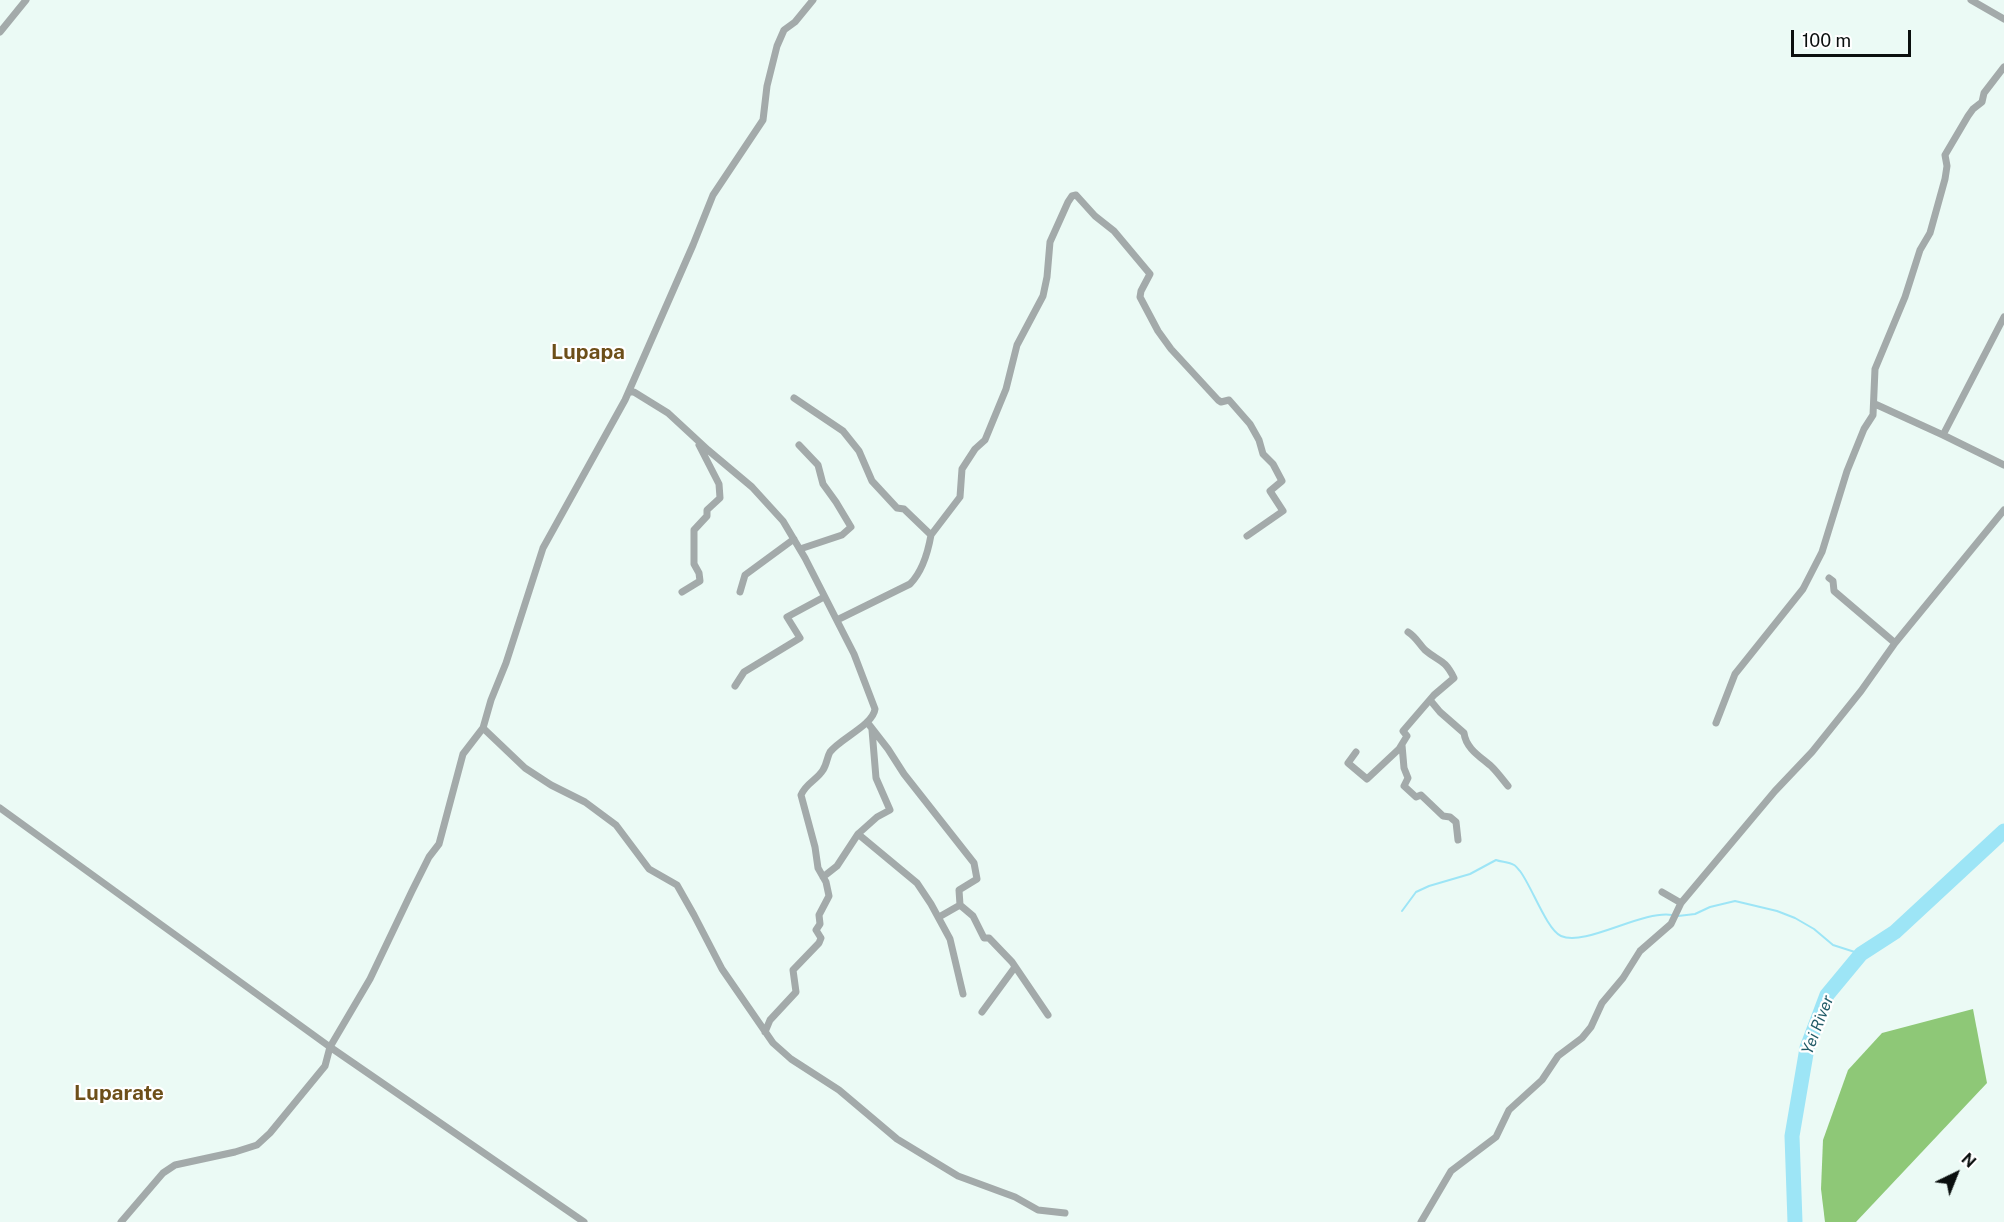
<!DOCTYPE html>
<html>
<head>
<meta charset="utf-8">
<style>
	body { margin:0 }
	#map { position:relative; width:2004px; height:1222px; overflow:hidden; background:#ebfaf5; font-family:"Public Sans",sans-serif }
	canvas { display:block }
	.north { position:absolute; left:1926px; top:1144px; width:60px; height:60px; -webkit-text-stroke:4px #fff; paint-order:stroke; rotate:43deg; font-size:16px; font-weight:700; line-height:24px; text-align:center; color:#0a0f0e }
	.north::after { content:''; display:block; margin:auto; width:21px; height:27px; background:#0a0f0e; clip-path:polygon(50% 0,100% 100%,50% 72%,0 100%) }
	.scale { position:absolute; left:1791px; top:30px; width:120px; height:27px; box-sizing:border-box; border:3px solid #0a0f0e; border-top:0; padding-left:8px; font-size:18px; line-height:21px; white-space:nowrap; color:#0a0f0e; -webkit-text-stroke:4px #fff; paint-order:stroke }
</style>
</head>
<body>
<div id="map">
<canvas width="2004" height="1222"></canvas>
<div class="north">N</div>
<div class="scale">100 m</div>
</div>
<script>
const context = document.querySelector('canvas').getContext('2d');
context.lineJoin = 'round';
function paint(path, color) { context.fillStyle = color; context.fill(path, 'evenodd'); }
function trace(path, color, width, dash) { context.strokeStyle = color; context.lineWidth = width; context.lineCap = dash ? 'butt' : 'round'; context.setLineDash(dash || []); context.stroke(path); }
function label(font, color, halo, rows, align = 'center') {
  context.font = font + ' "Public Sans",sans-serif'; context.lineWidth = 4.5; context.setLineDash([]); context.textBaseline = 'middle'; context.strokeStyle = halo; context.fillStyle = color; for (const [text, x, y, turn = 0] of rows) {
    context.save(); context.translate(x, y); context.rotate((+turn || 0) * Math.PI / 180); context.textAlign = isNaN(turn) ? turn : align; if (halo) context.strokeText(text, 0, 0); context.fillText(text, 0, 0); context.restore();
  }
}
const forest = new Path2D(`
	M 1973,1009 L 1987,1083 L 1856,1222 L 1825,1222 L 1821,1189 L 1823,1140 L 1848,1070 L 1882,1033 Z`);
const stream = new Path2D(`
	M 1402,911 L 1416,892 L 1429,886 L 1470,874 L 1496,860 C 1501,862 1509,862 1514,865 C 1515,865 1519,870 1520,871 C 1532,887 1547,930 1561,936 C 1585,947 1642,910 1672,915
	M 1678,916 L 1695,914 L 1710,907 L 1735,901 L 1777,911 L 1795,918 L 1814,929 L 1833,945 L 1861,954`);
const river = new Path2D(`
	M 1795,1222 L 1792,1136 L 1807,1048 L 1827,995 L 1861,954 L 1895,932 L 2004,831`);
const minor = new Path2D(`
	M 1971,0 L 2004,19
	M 0,32 L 26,0
	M 2004,317 L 1943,435 L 2004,465
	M 629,392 L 634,392 L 668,413 L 708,450 L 752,487 L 783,521 L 805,558 L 854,654 L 875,709 C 873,725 841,738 830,752 C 827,757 827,764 823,770 C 817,780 806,783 801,795 L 815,847 L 818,868 L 826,882 L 829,896 L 819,915 L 820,924 L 816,930 L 821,938 L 819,943 L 793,970 L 796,992 L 770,1020 L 765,1032
	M 794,398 L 843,431 L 859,451 L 872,481 L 897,508 L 904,509 L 931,535 C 928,552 922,572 910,584 L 837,620
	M 1875,404 L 1943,435
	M 799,445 L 818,465 L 823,484 L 836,502 L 851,527 L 842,535 L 800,549
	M 931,535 L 960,497 L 962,469 L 975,449 L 985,440 L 1006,389 L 1017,345 L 1043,296 L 1047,277 L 1050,242 L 1068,202 L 1072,196 L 1076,195 L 1095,216 L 1114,231 L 1150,274 L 1141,291 L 1140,297 L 1158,331 L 1171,349 L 1218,400 L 1221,402 L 1229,400 L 1250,424 L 1259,440 L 1263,454 L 1273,464 L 1282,481 L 1270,491 L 1283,511 L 1247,536
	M 682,592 L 700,581 L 699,573 L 694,564 L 694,530 L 707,516 L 707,510 L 720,498 L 719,484 L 699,445
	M 740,592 L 745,575 L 794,539
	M 1895,643 L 2004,510
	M 735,686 L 744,672 L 800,638 L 787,617 L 824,597
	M 1430,700 L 1440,712 L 1464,733 C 1466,749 1481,757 1492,767 C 1498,773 1503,780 1508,786
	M 867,722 L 888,749 L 904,774 L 974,863 L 977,879 L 959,890 L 960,905 L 939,917
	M 1716,723 L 1735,674 L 1803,589 L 1822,552 L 1847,471 L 1864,429 L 1873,415 L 1875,369 L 1905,297 L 1920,250 L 1930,233 L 1945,179 L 1947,166 L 1945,155 L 1968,116 L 1973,109 L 1982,102 L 1984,93 L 2004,67
	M 483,728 L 525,768 L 551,785 L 585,802 L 616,825 L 649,869 L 677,885 L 694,915 L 722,969 L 773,1043 L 791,1059 L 839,1090 L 897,1139 L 958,1176 L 1015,1197 L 1038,1210 L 1065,1213
	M 1402,745 L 1404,768 L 1408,778 L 1404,786 L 1416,797 L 1421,795 L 1443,816 L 1450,817 L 1456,822 L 1458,840
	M 1356,752 L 1348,763 L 1367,779 L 1399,749 L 1407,736 L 1403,731 L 1434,695 L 1454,678 C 1444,658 1439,662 1425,650 C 1419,644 1416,637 1408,632
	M 0,808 L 330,1047 L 584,1222
	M 858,834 L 917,883 L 931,904 L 950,939 L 963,994
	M 823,877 L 837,866 L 858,834 L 877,817 L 890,810 L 876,778 L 872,730
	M 1662,892 L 1681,903
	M 960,905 L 973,916 L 984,938 L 989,938 L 1012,962 L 1048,1015
	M 982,1012 L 1015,967
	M 121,1222 L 163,1173 L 175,1165 L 235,1152 L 257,1145 L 270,1133 L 325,1066 L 330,1047 L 370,979 L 412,891 L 429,857 L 439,844 L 463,754 L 483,728 L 491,700 L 506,663 L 543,548 L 625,400 L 693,245 L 713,195 L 763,120 L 767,86 L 777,46 L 784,30 L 795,22 L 813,0
	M 1421,1222 L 1451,1171 L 1496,1137 L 1509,1110 L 1542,1080 L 1558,1056 L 1582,1038 L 1591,1027 L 1602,1003 L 1623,978 L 1640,951 L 1671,924 L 1681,903 L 1775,791 L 1812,752 L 1861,691 L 1895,643 L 1834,591 L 1833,581 L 1829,578`);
const waterNames = [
	["Yei River",1818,1025,-69]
];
const districtNames = [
	["Lupapa",588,353],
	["Luparate",119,1094]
];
paint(forest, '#8ec877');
trace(stream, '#9de5f6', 2);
trace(river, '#9de5f6', 15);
trace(minor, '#a3aaaa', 7);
label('italic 16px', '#245d69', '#fff', waterNames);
label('bold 21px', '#6d4f19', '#fff', districtNames);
</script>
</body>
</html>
